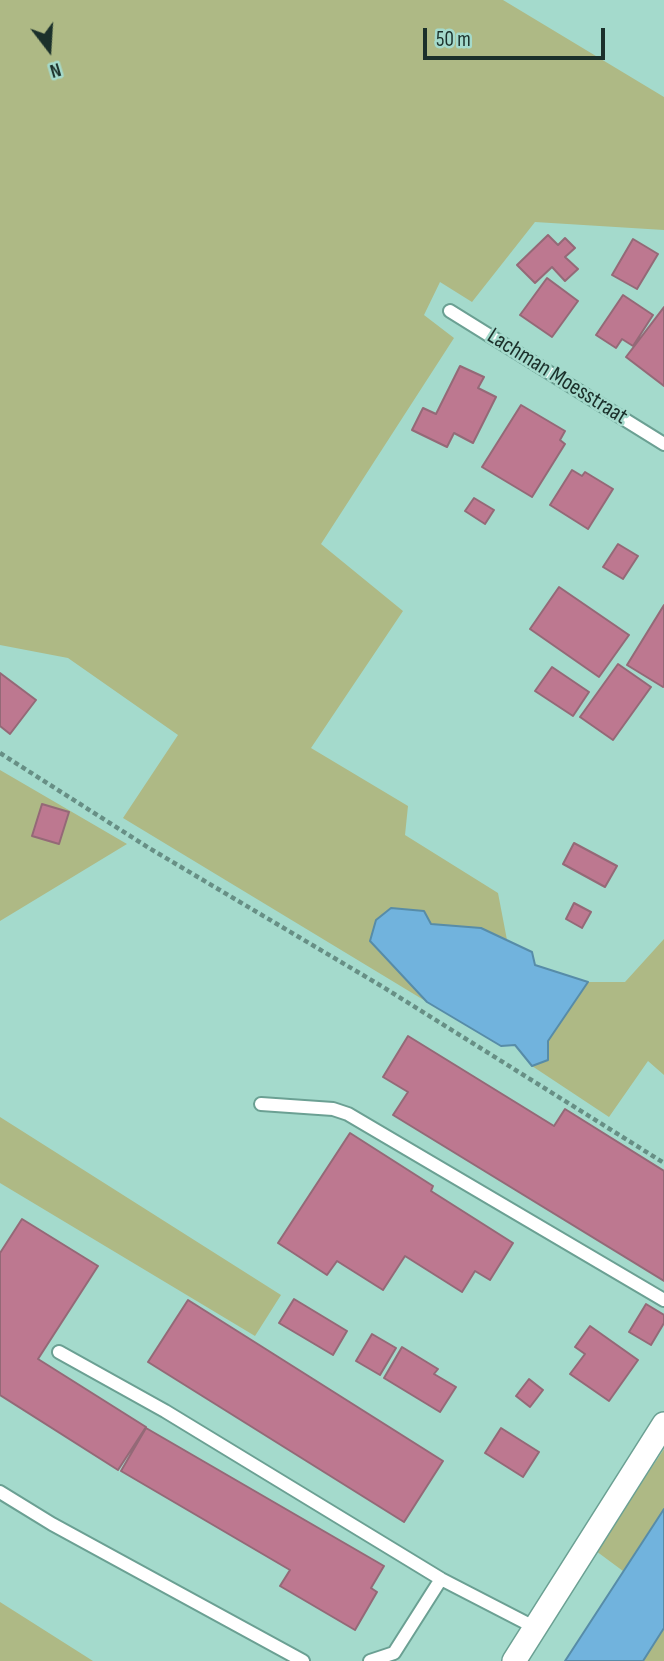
<!DOCTYPE html>
<html>
<head>
<meta charset="utf-8">
<style>
	body { margin:0 }
	#map { position:relative; width:664px; height:1661px; overflow:hidden; background:#a4dacc; font-family:"Sofia Sans Condensed",sans-serif }
	canvas { display:block }
	.north { position:absolute; left:14px; top:14px; width:70px; height:70px; -webkit-text-stroke:5px #a4dacc; paint-order:stroke; rotate:163deg; font-size:19px; font-weight:700; line-height:28px; text-align:center; color:#1b302b }
	.north::after { content:''; display:block; margin:auto; width:24px; height:32px; background:#1b302b; clip-path:polygon(50% 0,100% 100%,50% 72%,0 100%) }
	.scale { position:absolute; left:423px; top:28px; width:182px; height:32px; box-sizing:border-box; border:4px solid #1b302b; border-top:0; padding-left:9px; font-size:21px; line-height:24px; white-space:nowrap; color:#1b302b; -webkit-text-stroke:5px #a4dacc; paint-order:stroke }
</style>
</head>
<body>
<div id="map">
<canvas width="664" height="1661"></canvas>
<div class="north">N</div>
<div class="scale">50 m</div>
</div>
<script>
const context = document.querySelector('canvas').getContext('2d');
context.lineJoin = 'round';
function paint(path, color) { context.fillStyle = color; context.fill(path, 'evenodd'); }
function trace(path, color, width, dash) { context.strokeStyle = color; context.lineWidth = width; context.lineCap = dash ? 'butt' : 'round'; context.setLineDash(dash || []); context.stroke(path); }
function label(font, color, halo, rows, align = 'center') {
  context.font = font + ' "Sofia Sans Condensed",sans-serif'; context.lineWidth = 5; context.setLineDash([]); context.textBaseline = 'middle'; context.strokeStyle = halo; context.fillStyle = color; for (const [text, x, y, turn = 0] of rows) {
    context.save(); context.translate(x, y); context.rotate((+turn || 0) * Math.PI / 180); context.textAlign = isNaN(turn) ? turn : align; if (halo) context.strokeText(text, 0, 0); context.fillText(text, 0, 0); context.restore();
  }
}
const green = new Path2D(`
	M 0,0 L 503,0 L 664,97 L 664,230 L 535,222 L 472,302 L 440,282 L 424,315 L 454,338 L 321,544 L 403,611 L 311,748 L 408,806 L 405,835 L 498,893 L 507,940 L 481,928 L 431,924 L 370,942 L 427,1002 L 123,818 L 178,735 L 68,658 L 0,645 Z
	M 0,770 L 127,844 L 0,921 Z
	M 664,939 L 664,1075 L 648,1061 L 609,1117 L 532,1066 L 548,1060 L 548,1041 L 588,982 L 625,982 Z
	M 0,1117 L 281,1295 L 255,1336 L 0,1183 Z
	M 664,1449 L 664,1509 L 623,1571 L 596,1551 Z
	M 0,1602 L 93,1661 L 0,1661 Z
	M 664,1628 L 664,1661 L 643,1661 Z`);
const water = new Path2D(`
	M 391,908 L 424,911 L 431,924 L 481,928 L 532,952 L 535,965 L 588,982 L 548,1041 L 548,1060 L 532,1066 L 515,1045 L 501,1046 L 427,1002 L 370,941 L 376,920 Z
	M 664,1509 L 664,1628 L 643,1661 L 565,1661 Z`);
const building = new Path2D(`
	M 548,235 L 558,245 L 565,238 L 575,248 L 565,257 L 578,269 L 565,281 L 552,267 L 535,283 L 517,265 Z
	M 633,239 L 658,254 L 637,289 L 612,275 Z
	M 547,278 L 578,301 L 552,337 L 520,315 Z
	M 623,295 L 653,315 L 633,346 L 622,339 L 616,348 L 596,335 Z
	M 664,307 L 664,386 L 626,357 Z
	M 460,366 L 484,377 L 478,388 L 496,397 L 473,443 L 454,433 L 447,447 L 412,430 L 423,408 L 436,414 Z
	M 521,405 L 565,431 L 560,440 L 565,444 L 532,497 L 482,467 Z
	M 572,470 L 582,476 L 585,472 L 613,489 L 588,529 L 550,505 Z
	M 474,498 L 494,510 L 485,524 L 465,511 Z
	M 618,544 L 638,556 L 623,579 L 603,567 Z
	M 559,587 L 629,635 L 599,677 L 530,629 Z
	M 664,605 L 664,686 L 663,687 L 627,665 Z
	M 618,664 L 651,687 L 613,740 L 580,717 Z
	M 552,667 L 589,692 L 573,716 L 535,691 Z
	M 0,673 L 36,700 L 10,734 L 0,726 Z
	M 42,804 L 69,812 L 59,844 L 32,836 Z
	M 574,843 L 617,866 L 605,887 L 563,864 Z
	M 574,903 L 591,912 L 582,928 L 566,919 Z
	M 408,1036 L 554,1126 L 565,1109 L 664,1171 L 664,1281 L 393,1115 L 408,1092 L 383,1077 Z
	M 350,1133 L 433,1186 L 431,1191 L 513,1243 L 490,1280 L 475,1271 L 462,1292 L 405,1256 L 383,1290 L 337,1261 L 327,1275 L 278,1243 Z
	M 22,1219 L 98,1266 L 38,1359 L 146,1427 L 118,1470 L 0,1395 L 0,1253 Z
	M 294,1299 L 347,1331 L 333,1355 L 279,1323 Z
	M 188,1300 L 443,1461 L 404,1522 L 148,1362 Z
	M 646,1304 L 664,1315 L 664,1323 L 651,1345 L 629,1332 Z
	M 590,1326 L 638,1360 L 609,1401 L 570,1374 L 585,1354 L 575,1347 Z
	M 372,1334 L 396,1348 L 380,1375 L 356,1361 Z
	M 402,1347 L 438,1369 L 434,1374 L 456,1387 L 440,1412 L 384,1378 Z
	M 529,1379 L 543,1390 L 530,1407 L 516,1396 Z
	M 146,1428 L 384,1566 L 371,1588 L 377,1592 L 355,1630 L 280,1586 L 290,1570 L 121,1471 Z
	M 501,1428 L 539,1452 L 523,1477 L 485,1453 Z`);
const path = new Path2D(`
	M 0,753 L 149,848 L 383,987 L 664,1163`);
const service = new Path2D(`
	M 450,311 L 664,444
	M 261,1104 L 333,1109 L 348,1114 L 664,1300
	M 59,1352 L 165,1411 L 441,1579 L 534,1627
	M 0,1492 L 52,1524 L 303,1661
	M 370,1661 L 394,1653 L 441,1579`);
const minor = new Path2D(`
	M 514,1661 L 664,1424`);
const streetNames = [
	["Lachman Moesstraat",557,377,32]
];
paint(green, '#aeb985');
paint(water, '#71b3dd');
trace(water, '#578ca8', 2);
paint(building, '#bd7890');
trace(building, '#946977', 2);
trace(service, '#6ba093', 16);
trace(minor, '#6ba093', 26);
trace(path, '#678f85', 4.5, [5, 3.5]);
trace(service, '#fff', 12);
trace(minor, '#fff', 23);
label('23px', '#1b302b', '#a4dacc', streetNames);
</script>
</body>
</html>
